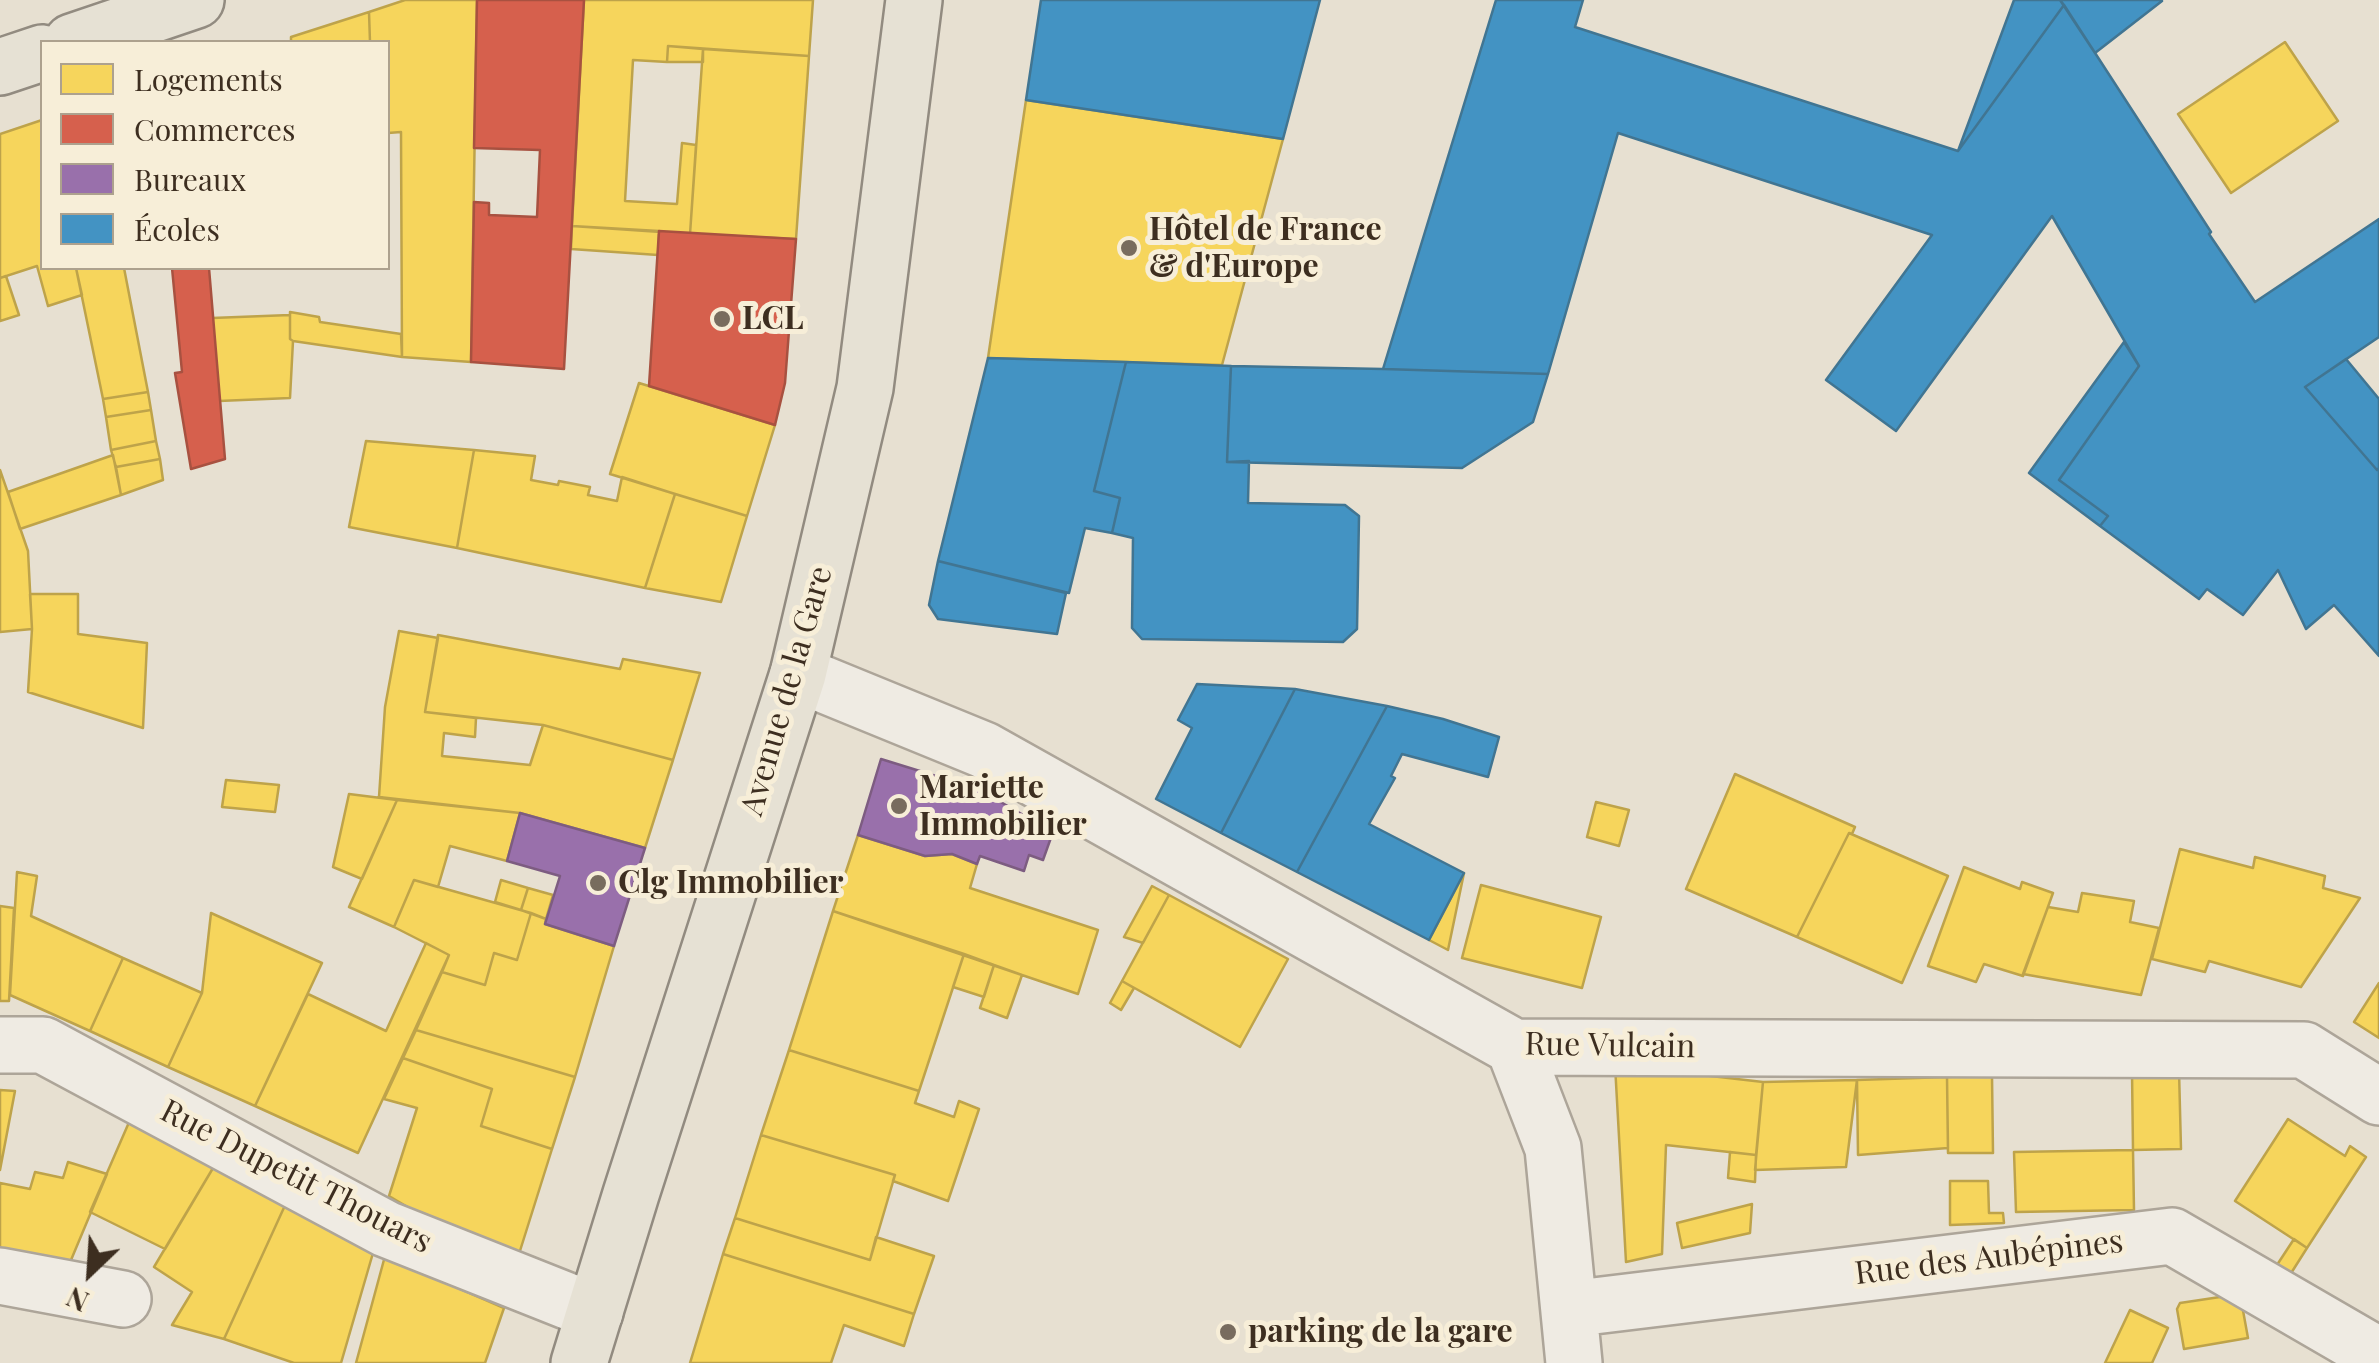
<!DOCTYPE html>
<html>
<head>
<meta charset="utf-8">
<style>
	body { margin:0 }
	#map { position:relative; width:2379px; height:1363px; overflow:hidden; background:#e7e0d1; font-family:"Playfair Display",serif }
	canvas { display:block }
	.legend { position:absolute; left:40px; top:40px; width:350px; height:230px; box-sizing:border-box; background:#f7eed8; border:2px solid #ada18e; margin:0; padding:12px 18px; list-style:none; font-size:30px; color:#3d2e20 }
	.legend li { display:flex; align-items:center; gap:20px; height:50px }
	.legend b { width:50px; border:2px solid #ada18e }
	.north { position:absolute; left:40px; top:1223px; width:100px; height:100px; -webkit-text-stroke:8px #f7eed8; paint-order:stroke; rotate:205deg; font-size:28px; font-weight:700; line-height:40px; text-align:center; color:#3d2e20 }
	.north::after { content:''; display:block; margin:auto; width:35px; height:45px; background:#3d2e20; clip-path:polygon(50% 0,100% 100%,50% 72%,0 100%) }
</style>
</head>
<body>
<div id="map">
<canvas width="2379" height="1363"></canvas>
<ul class="legend">
<li><b style="height:28px;background:#f6d55c"></b>Logements</li>
<li><b style="height:28px;background:#d6604d"></b>Commerces</li>
<li><b style="height:28px;background:#9970ab"></b>Bureaux</li>
<li><b style="height:28px;background:#4393c3"></b>Écoles</li>
</ul>
<div class="north">N</div>
</div>
<script>
const context = document.querySelector('canvas').getContext('2d');
context.lineJoin = 'round';
function paint(path, color) { context.fillStyle = color; context.fill(path, 'evenodd'); }
function trace(path, color, width, dash) { context.strokeStyle = color; context.lineWidth = width; context.lineCap = dash ? 'butt' : 'round'; context.setLineDash(dash || []); context.stroke(path); }
function label(font, color, halo, rows, align = 'center') {
  context.font = font + ' "Playfair Display",serif'; context.lineWidth = 10; context.setLineDash([]); context.textBaseline = 'middle'; context.strokeStyle = halo; context.fillStyle = color; for (const [text, x, y, turn = 0] of rows) {
    context.save(); context.translate(x, y); context.rotate((+turn || 0) * Math.PI / 180); context.textAlign = isNaN(turn) ? turn : align; if (halo) context.strokeText(text, 0, 0); context.fillText(text, 0, 0); context.restore();
  }
}
const homes = new Path2D(`
	M 405,0 L 477,0 L 471,362 L 402,357 L 401,132 L 388,133 L 388,42 L 370,42 L 369,12 Z
	M 584,0 L 813,0 L 809,56 L 668,46 L 667,62 L 633,60 L 625,201 L 677,204 L 682,143 L 696,145 L 690,234 L 572,226 Z
	M 369,12 L 370,42 L 291,42 L 291,37 Z
	M 2285,42 L 2338,121 L 2231,193 L 2178,114 Z
	M 668,46 L 703,49 L 703,62 L 667,62 Z
	M 703,49 L 809,56 L 796,239 L 690,234 Z
	M 1026,100 L 1283,139 L 1222,365 L 988,358 Z
	M 42,120 L 42,268 L 76,268 L 82,295 L 48,306 L 37,266 L 0,278 L 0,134 Z
	M 572,226 L 659,231 L 658,255 L 571,249 Z
	M 76,268 L 124,268 L 148,392 L 103,399 Z
	M 6,276 L 19,315 L 0,321 L 0,278 Z
	M 290,312 L 319,317 L 320,322 L 401,334 L 402,357 L 293,341 L 290,339 Z
	M 290,315 L 290,339 L 293,341 L 290,398 L 219,401 L 212,318 Z
	M 639,383 L 775,425 L 747,516 L 610,474 Z
	M 148,392 L 151,410 L 106,417 L 103,399 Z
	M 151,410 L 156,441 L 111,450 L 106,417 Z
	M 156,441 L 160,459 L 116,467 L 111,450 Z
	M 366,441 L 474,450 L 457,548 L 349,527 Z
	M 474,450 L 535,456 L 531,480 L 558,485 L 559,481 L 590,487 L 588,495 L 617,501 L 622,477 L 675,494 L 645,588 L 457,548 Z
	M 113,455 L 121,495 L 20,529 L 8,492 Z
	M 160,459 L 163,480 L 121,495 L 116,467 Z
	M 0,470 L 28,551 L 32,629 L 0,632 Z
	M 675,494 L 747,516 L 721,602 L 645,588 Z
	M 30,594 L 78,594 L 78,634 L 147,643 L 143,728 L 28,692 L 32,629 Z
	M 399,631 L 438,638 L 425,712 L 476,718 L 475,737 L 444,733 L 442,756 L 530,765 L 543,725 L 673,760 L 645,848 L 520,813 L 379,797 L 385,707 Z
	M 438,635 L 620,669 L 623,659 L 700,673 L 673,760 L 543,725 L 425,712 Z
	M 1735,774 L 1855,827 L 1852,834 L 1849,833 L 1797,937 L 1686,889 Z
	M 226,780 L 279,785 L 275,812 L 222,807 Z
	M 349,794 L 397,800 L 362,879 L 333,867 Z
	M 397,800 L 520,813 L 507,861 L 450,846 L 438,887 L 414,880 L 394,927 L 349,907 Z
	M 1596,802 L 1629,810 L 1619,846 L 1587,837 Z
	M 1849,833 L 1948,876 L 1902,983 L 1797,937 Z
	M 858,835 L 925,856 L 952,854 L 977,864 L 970,888 L 1098,930 L 1078,994 L 833,911 Z
	M 2180,849 L 2253,868 L 2255,857 L 2325,876 L 2323,888 L 2360,898 L 2301,987 L 2209,961 L 2205,972 L 2152,959 Z
	M 1964,867 L 2020,889 L 2022,882 L 2053,893 L 2023,976 L 1984,964 L 1976,982 L 1928,966 Z
	M 17,872 L 37,876 L 31,916 L 123,958 L 90,1031 L 10,995 Z
	M 1464,873 L 1448,950 L 1429,940 Z
	M 414,880 L 531,913 L 517,960 L 494,953 L 485,985 L 442,972 L 449,955 L 394,927 Z
	M 501,880 L 528,888 L 521,910 L 495,902 Z
	M 1481,885 L 1601,917 L 1582,988 L 1462,958 Z
	M 1152,886 L 1169,895 L 1143,943 L 1124,937 Z
	M 528,888 L 553,895 L 546,919 L 521,910 Z
	M 2082,893 L 2134,901 L 2130,922 L 2159,928 L 2141,995 L 2023,974 L 2048,907 L 2078,912 Z
	M 1169,895 L 1288,959 L 1240,1047 L 1122,981 Z
	M 0,906 L 14,908 L 9,1001 L 0,1001 Z
	M 833,911 L 964,954 L 919,1091 L 789,1050 Z
	M 211,913 L 322,963 L 255,1106 L 168,1067 L 202,993 Z
	M 531,913 L 546,919 L 545,924 L 614,946 L 575,1077 L 416,1030 L 442,972 L 485,985 L 494,953 L 517,960 Z
	M 426,943 L 449,955 L 358,1153 L 255,1106 L 308,994 L 386,1031 Z
	M 964,954 L 994,965 L 984,997 L 953,987 Z
	M 123,958 L 202,993 L 168,1067 L 90,1031 Z
	M 994,965 L 1022,975 L 1007,1018 L 980,1008 Z
	M 1122,981 L 1134,988 L 1121,1010 L 1110,1003 Z
	M 2379,983 L 2379,1038 L 2354,1022 Z
	M 416,1030 L 575,1077 L 552,1149 L 481,1126 L 492,1089 L 403,1058 Z
	M 789,1050 L 919,1091 L 915,1103 L 954,1117 L 959,1101 L 979,1109 L 948,1201 L 893,1181 L 895,1175 L 761,1135 Z
	M 403,1058 L 492,1089 L 481,1126 L 552,1149 L 519,1254 L 448,1231 L 389,1196 L 417,1108 L 384,1099 Z
	M 1615,1065 L 1763,1082 L 1756,1155 L 1666,1145 L 1662,1254 L 1626,1262 Z
	M 2179,1070 L 2181,1149 L 2133,1150 L 2132,1072 Z
	M 1992,1075 L 1993,1153 L 1948,1153 L 1947,1077 Z
	M 1947,1077 L 1948,1148 L 1858,1155 L 1857,1080 Z
	M 1857,1080 L 1846,1167 L 1755,1170 L 1763,1082 Z
	M 0,1090 L 15,1091 L 0,1170 Z
	M 2288,1119 L 2345,1156 L 2350,1146 L 2366,1157 L 2307,1248 L 2235,1201 Z
	M 130,1120 L 216,1163 L 165,1249 L 90,1212 Z
	M 761,1135 L 895,1175 L 870,1260 L 735,1218 Z
	M 2133,1150 L 2134,1210 L 2016,1212 L 2014,1152 Z
	M 1730,1152 L 1756,1155 L 1755,1182 L 1728,1178 Z
	M 68,1162 L 107,1174 L 66,1272 L 0,1258 L 0,1183 L 30,1189 L 35,1172 L 63,1178 Z
	M 216,1163 L 287,1201 L 224,1339 L 172,1325 L 192,1292 L 154,1267 Z
	M 1950,1181 L 1988,1181 L 1989,1213 L 2003,1213 L 2004,1223 L 1950,1225 Z
	M 287,1201 L 373,1253 L 341,1363 L 294,1363 L 224,1339 Z
	M 1752,1204 L 1750,1233 L 1682,1248 L 1677,1223 Z
	M 735,1218 L 870,1260 L 876,1237 L 934,1256 L 914,1314 L 723,1254 Z
	M 2294,1239 L 2307,1248 L 2288,1278 L 2273,1271 Z
	M 723,1254 L 914,1314 L 904,1346 L 844,1325 L 831,1363 L 690,1363 Z
	M 385,1256 L 504,1308 L 485,1363 L 356,1363 Z
	M 2240,1294 L 2248,1338 L 2184,1349 L 2177,1309 L 2180,1303 Z
	M 2130,1310 L 2168,1328 L 2152,1363 L 2105,1363 Z`);
const shops = new Path2D(`
	M 477,0 L 584,0 L 564,369 L 471,362 L 474,202 L 489,203 L 489,215 L 537,217 L 540,150 L 474,148 Z
	M 659,231 L 796,239 L 785,383 L 775,425 L 649,386 Z
	M 172,268 L 209,268 L 225,459 L 191,469 L 175,373 L 182,372 Z`);
const offices = new Path2D(`
	M 881,759 L 978,789 L 1053,832 L 1043,860 L 1029,855 L 1024,871 L 980,856 L 977,864 L 952,854 L 925,856 L 858,835 Z
	M 520,813 L 645,848 L 614,946 L 545,924 L 560,876 L 507,861 Z`);
const schools = new Path2D(`
	M 1041,0 L 1320,0 L 1283,139 L 1026,100 Z
	M 1496,0 L 1583,0 L 1575,27 L 1958,151 L 2064,5 L 2211,232 L 2209,234 L 2255,302 L 2379,219 L 2379,337 L 2305,387 L 2377,470 L 2379,468 L 2379,656 L 2334,605 L 2306,629 L 2278,570 L 2243,615 L 2207,589 L 2199,599 L 2100,526 L 2108,516 L 2059,480 L 2139,366 L 2052,216 L 1896,431 L 1826,380 L 1932,235 L 1618,133 L 1548,374 L 1383,369 Z
	M 2014,0 L 2060,0 L 2064,5 L 1958,151 Z
	M 2060,0 L 2161,0 L 2162,1 L 2095,53 Z
	M 2124,342 L 2139,366 L 2059,480 L 2108,516 L 2100,526 L 2029,473 Z
	M 988,358 L 1126,362 L 1094,491 L 1120,498 L 1112,533 L 1085,528 L 1069,593 L 938,561 Z
	M 2346,359 L 2379,399 L 2379,468 L 2377,470 L 2305,387 Z
	M 1126,362 L 1231,366 L 1227,462 L 1249,461 L 1248,503 L 1345,505 L 1359,516 L 1357,629 L 1343,642 L 1142,639 L 1132,628 L 1133,538 L 1112,533 L 1120,498 L 1094,491 Z
	M 1231,366 L 1383,369 L 1548,374 L 1533,422 L 1462,468 L 1227,462 Z
	M 938,561 L 1066,593 L 1057,634 L 938,619 L 929,605 Z
	M 1197,684 L 1295,689 L 1221,833 L 1156,799 L 1192,728 L 1178,720 Z
	M 1295,689 L 1387,706 L 1297,872 L 1221,833 Z
	M 1387,706 L 1443,719 L 1499,737 L 1488,777 L 1402,754 L 1391,776 L 1395,778 L 1369,824 L 1464,873 L 1429,940 L 1297,872 Z`);
const minor = new Path2D(`
	M 798,674 L 984,750 L 1514,1047 L 2304,1050 L 2379,1097
	M 0,1045 L 43,1045 L 386,1229 L 595,1312
	M 1514,1047 L 1553,1148 L 1574,1363
	M 0,1276 L 123,1299
	M 1569,1309 L 2172,1236 L 2379,1356`);
const major = new Path2D(`
	M 72,42 L 196,0
	M 0,67 L 42,53
	M 579,1363 L 631,1194 L 798,674 L 865,388 L 914,0`);
const markers = [
	[1129,248,10,"#786c5e"],
	[722,319,10,"#786c5e"],
	[899,806,10,"#786c5e"],
	[598,883,10,"#786c5e"],
	[1228,1332,10,"#786c5e"]
];
const poiNames = [
	["Hôtel de France",1149,230],
	["& d'Europe",1149,267],
	["LCL",742,319],
	["Mariette",919,788],
	["Immobilier",919,825],
	["Clg Immobilier",618,883],
	["parking de la gare",1248,1332]
];
const streetNames = [
	["Avenue de la Gare",787,691,-74],
	["Rue Vulcain",1610,1046,1],
	["Rue Dupetit Thouars",296,1177,27],
	["Rue des Aubépines",1989,1258,-7]
];
paint(homes, '#f6d55c');
trace(homes, '#bea34a', 2.5);
paint(shops, '#d6604d');
trace(shops, '#a85140', 2.5);
paint(offices, '#9970ab');
trace(offices, '#7d5c81', 2.5);
paint(schools, '#4393c3');
trace(schools, '#417592', 2.5);
trace(minor, '#ada599', 60);
trace(major, '#928b80', 60);
trace(minor, '#efebe3', 55);
trace(major, '#e6e1d4', 55);
for (const [x, y, r, color] of markers) { const dot = new Path2D(); dot.arc(x, y, r, 0, 2 * Math.PI); context.fillStyle = color; context.fill(dot); trace(dot, '#f7eed8', 4); }
label('bold 32px', '#3d2e20', '#f7eed8', poiNames, 'left');
label('32px', '#3d2e20', '#f7eed8', streetNames);
</script>
</body>
</html>
